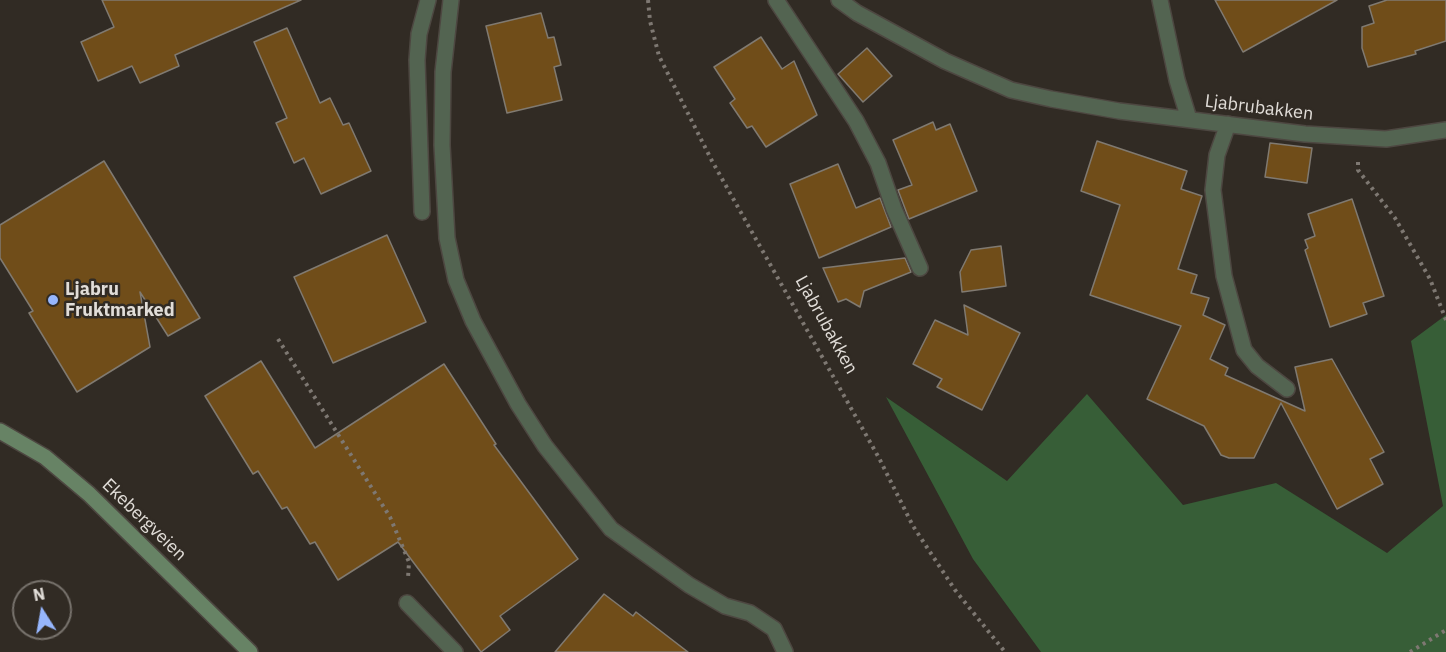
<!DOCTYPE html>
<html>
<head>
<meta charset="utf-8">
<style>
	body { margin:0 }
	#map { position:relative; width:1446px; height:652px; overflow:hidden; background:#312b24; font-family:"IBM Plex Sans",sans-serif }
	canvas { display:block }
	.north { position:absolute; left:12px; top:580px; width:60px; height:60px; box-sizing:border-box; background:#312b24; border:2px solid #77726c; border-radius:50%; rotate:349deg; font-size:16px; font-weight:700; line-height:24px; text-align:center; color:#e1ddd8 }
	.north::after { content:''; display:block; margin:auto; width:21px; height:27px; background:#96b6fd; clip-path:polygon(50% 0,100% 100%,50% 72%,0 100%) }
</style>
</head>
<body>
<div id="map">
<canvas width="1446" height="652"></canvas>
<div class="north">N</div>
</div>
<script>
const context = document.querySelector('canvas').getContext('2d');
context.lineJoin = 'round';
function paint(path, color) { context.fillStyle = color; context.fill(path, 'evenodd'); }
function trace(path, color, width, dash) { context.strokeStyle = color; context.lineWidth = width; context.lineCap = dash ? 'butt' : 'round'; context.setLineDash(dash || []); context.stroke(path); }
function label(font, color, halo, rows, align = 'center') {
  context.font = font + ' "IBM Plex Sans",sans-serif'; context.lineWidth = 5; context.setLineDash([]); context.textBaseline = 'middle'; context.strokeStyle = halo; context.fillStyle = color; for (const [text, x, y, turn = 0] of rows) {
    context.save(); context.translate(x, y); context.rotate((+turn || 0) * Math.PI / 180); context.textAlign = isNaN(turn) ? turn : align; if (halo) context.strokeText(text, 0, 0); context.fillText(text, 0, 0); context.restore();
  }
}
const green = new Path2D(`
	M 1446,315 L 1446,652 L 1041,652 L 973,559 L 886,397 L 1007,481 L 1087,394 L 1183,505 L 1276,483 L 1387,553 L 1443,506 L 1411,341 Z`);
const building = new Path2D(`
	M 102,0 L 301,0 L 175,55 L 179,66 L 140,83 L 132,66 L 98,81 L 81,42 L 114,27 Z
	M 1215,0 L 1337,0 L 1243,52 Z
	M 1387,0 L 1446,0 L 1446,41 L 1415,51 L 1416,54 L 1368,67 L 1362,48 L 1362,27 L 1374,23 L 1369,6 Z
	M 541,13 L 548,38 L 554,37 L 561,65 L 554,67 L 562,100 L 507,113 L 486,26 Z
	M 287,28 L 320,103 L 330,98 L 343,125 L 349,123 L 371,171 L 321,194 L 304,158 L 294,163 L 276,123 L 287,118 L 254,42 Z
	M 761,37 L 782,69 L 794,61 L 817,115 L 766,147 L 752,126 L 747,128 L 730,103 L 735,99 L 714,67 Z
	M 867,48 L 892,76 L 863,102 L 838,74 Z
	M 933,122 L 936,130 L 950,124 L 977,191 L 909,219 L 898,190 L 912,185 L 893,140 Z
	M 1097,141 L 1187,171 L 1181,189 L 1202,196 L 1178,269 L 1197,275 L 1191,293 L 1209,298 L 1203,315 L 1225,325 L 1210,359 L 1228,368 L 1225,375 L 1305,411 L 1295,367 L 1332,359 L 1384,452 L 1370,459 L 1383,484 L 1337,509 L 1281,403 L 1254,458 L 1229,458 L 1221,455 L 1204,426 L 1147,399 L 1181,326 L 1090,295 L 1120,205 L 1081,191 Z
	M 1270,143 L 1312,148 L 1307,183 L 1265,177 Z
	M 104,161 L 200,318 L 168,336 L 140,292 L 150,347 L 77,392 L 29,313 L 33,311 L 0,258 L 0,225 Z
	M 838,164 L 856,208 L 880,198 L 891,227 L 819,258 L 790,184 Z
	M 1352,199 L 1384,296 L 1363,303 L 1367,314 L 1330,327 L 1305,250 L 1308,248 L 1305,240 L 1315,236 L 1308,214 Z
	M 387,235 L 426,322 L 333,363 L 294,277 Z
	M 1001,246 L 1006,286 L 962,292 L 960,272 L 971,250 Z
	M 905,258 L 911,272 L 864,291 L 860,307 L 846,299 L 838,302 L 823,268 Z
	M 964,305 L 1020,333 L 982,410 L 937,387 L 942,379 L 913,364 L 935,320 L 968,335 Z
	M 261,361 L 315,448 L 444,364 L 496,444 L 494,445 L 578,559 L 500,616 L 510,630 L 481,652 L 398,542 L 338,580 L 315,542 L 310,544 L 287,507 L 282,509 L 258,471 L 253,474 L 205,396 Z
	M 604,594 L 633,616 L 636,612 L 688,652 L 555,652 Z`);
const path = new Path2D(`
	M 648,0 L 650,21 L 659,56 L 712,161 L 879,458 L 913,526 L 955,590 L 1005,652
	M 1358,162 L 1358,170 L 1395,218 L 1430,279 L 1446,320
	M 278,339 L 390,517 L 409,562 L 408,578
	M 1410,652 L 1446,630`);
const lane = new Path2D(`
	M 451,0 L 443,72 L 442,145 L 447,238 L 456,280 L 473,321 L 518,404 L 545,446 L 611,529 L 689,585 L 725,606 L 750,613 L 774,629 L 785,652
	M 776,0 L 856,121 L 878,163 L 894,209 L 920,268
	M 839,0 L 857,13 L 945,61 L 1011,90 L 1051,99 L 1119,111 L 1305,134 L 1386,139 L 1446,130
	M 1160,0 L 1177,80 L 1189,119
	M 1228,124 L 1217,155 L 1213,190 L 1224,276 L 1244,350 L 1257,366 L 1287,389
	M 422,212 L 417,60 L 419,34 L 428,0
	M 407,603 L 455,652`);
const secondary = new Path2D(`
	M 0,431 L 45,457 L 89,494 L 250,652`);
const markers = [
	[53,300,6,"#96b6fd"]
];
const streetNames = [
	["Ljabrubakken",1259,108,7],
	["Ljabrubakken",826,325,61],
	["Ekebergveien",144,520,44]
];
const poiNames = [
	["Ljabru",65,290],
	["Fruktmarked",65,311]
];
paint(green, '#375e37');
paint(building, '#704d19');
trace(building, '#807a71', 1.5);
trace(lane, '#4d4741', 18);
trace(secondary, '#4d4741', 18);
trace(path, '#7e7872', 4, [3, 4.5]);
trace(lane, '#536451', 15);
trace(secondary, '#678365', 15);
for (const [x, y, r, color] of markers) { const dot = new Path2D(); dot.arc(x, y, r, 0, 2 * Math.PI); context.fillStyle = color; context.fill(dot); trace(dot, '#312b24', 2); }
label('18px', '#e1ddd8', '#312b24', streetNames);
label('bold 18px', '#e1ddd8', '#312b24', poiNames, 'left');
</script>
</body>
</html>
